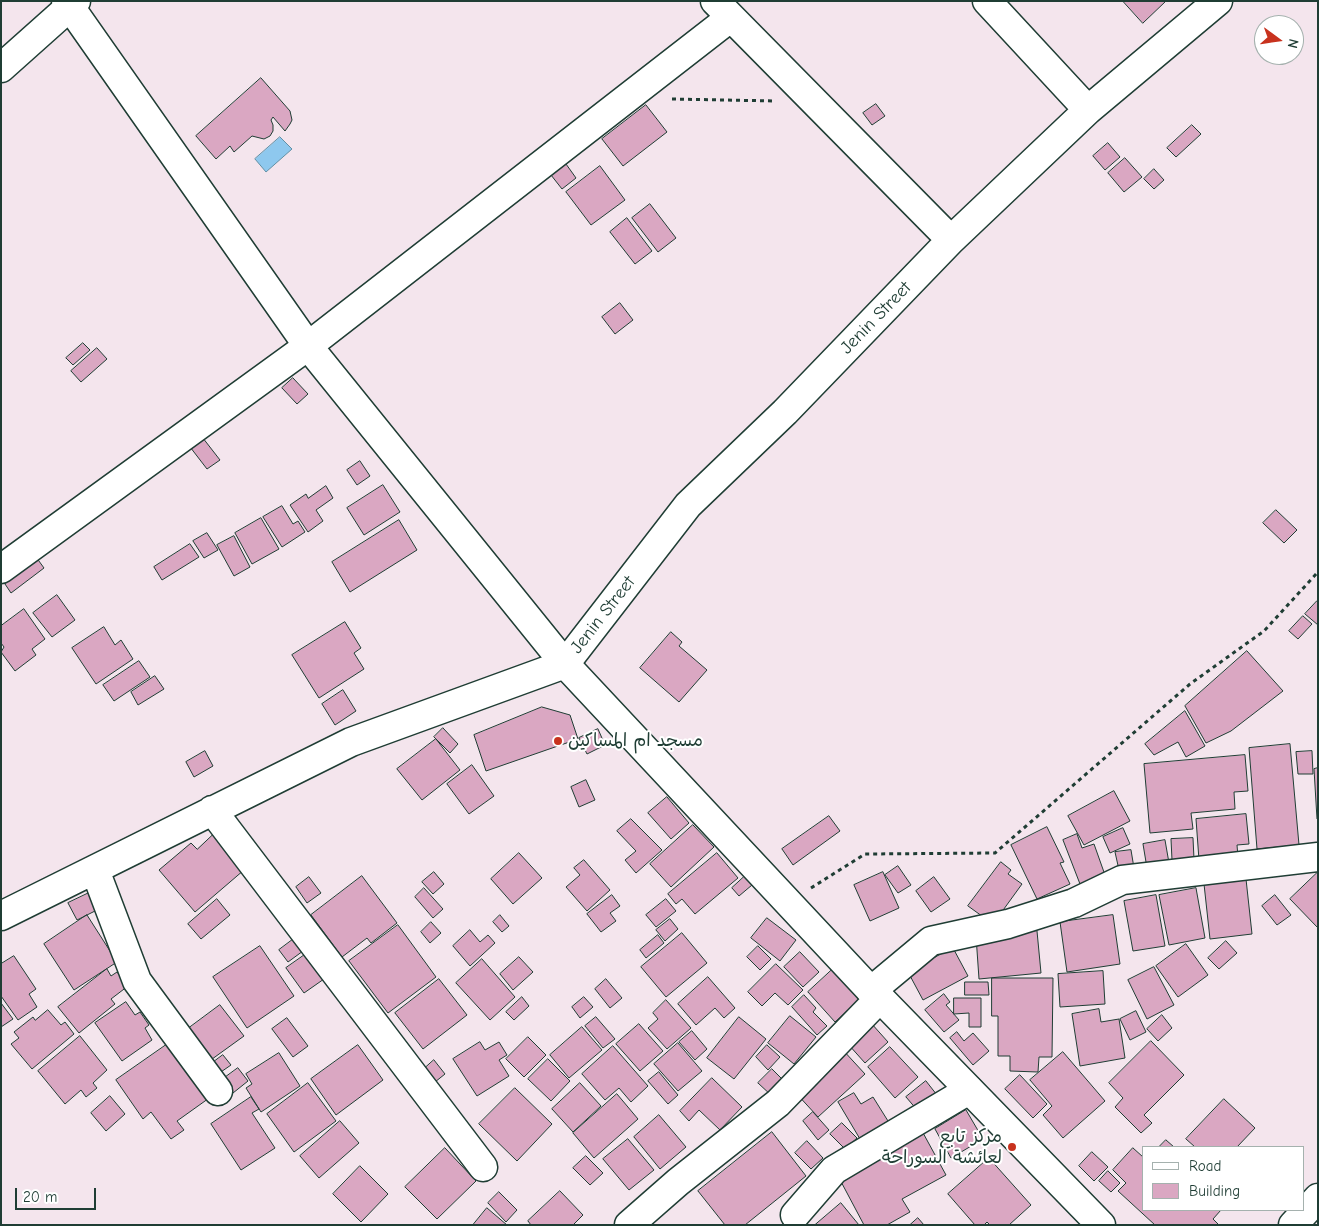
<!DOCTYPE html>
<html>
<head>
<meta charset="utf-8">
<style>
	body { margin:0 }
	#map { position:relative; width:1319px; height:1226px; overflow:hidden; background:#f4e5ed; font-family:"Comic Neue",sans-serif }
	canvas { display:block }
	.frame { position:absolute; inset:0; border:2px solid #1f3d34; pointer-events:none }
	.legend { position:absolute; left:1142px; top:1146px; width:162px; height:65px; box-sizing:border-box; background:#fff; border:1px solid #a5b1ae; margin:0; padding:6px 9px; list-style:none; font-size:15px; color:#1f3d34 }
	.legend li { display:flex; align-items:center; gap:10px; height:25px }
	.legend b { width:25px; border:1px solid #a5b1ae }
	.north { position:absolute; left:1254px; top:15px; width:50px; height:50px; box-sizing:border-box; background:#fff; border:1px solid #a5b1ae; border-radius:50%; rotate:104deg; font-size:14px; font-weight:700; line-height:20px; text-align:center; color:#1f3d34 }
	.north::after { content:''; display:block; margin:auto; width:18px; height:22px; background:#c8321e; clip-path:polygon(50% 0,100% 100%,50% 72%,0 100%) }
	.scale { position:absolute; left:15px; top:1188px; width:81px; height:22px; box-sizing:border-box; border:2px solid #1f3d34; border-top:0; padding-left:6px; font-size:15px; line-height:18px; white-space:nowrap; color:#1f3d34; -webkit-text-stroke:4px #fff; paint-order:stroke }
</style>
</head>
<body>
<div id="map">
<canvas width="1319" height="1226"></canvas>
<div class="frame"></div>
<ul class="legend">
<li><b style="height:6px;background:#fff"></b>Road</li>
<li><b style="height:14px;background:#daa7c2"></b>Building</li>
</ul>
<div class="north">N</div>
<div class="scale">20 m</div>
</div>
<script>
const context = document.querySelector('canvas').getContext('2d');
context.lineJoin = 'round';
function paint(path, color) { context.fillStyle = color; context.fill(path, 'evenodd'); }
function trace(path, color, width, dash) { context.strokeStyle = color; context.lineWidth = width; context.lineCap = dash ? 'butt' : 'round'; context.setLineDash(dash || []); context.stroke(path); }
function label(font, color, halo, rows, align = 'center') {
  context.font = font + ' "Comic Neue","Playpen Sans Arabic",sans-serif'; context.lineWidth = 4; context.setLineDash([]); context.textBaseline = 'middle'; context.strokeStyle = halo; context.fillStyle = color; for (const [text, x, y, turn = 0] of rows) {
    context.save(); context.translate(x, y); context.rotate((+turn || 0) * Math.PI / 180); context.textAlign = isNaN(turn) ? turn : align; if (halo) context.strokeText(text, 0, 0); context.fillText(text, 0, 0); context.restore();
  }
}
const water = new Path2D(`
	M 280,137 L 292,149 L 266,172 L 255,159 Z`);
const building = new Path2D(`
	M 1123,1 L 1166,1 L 1143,23 Z
	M 261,78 L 290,111 L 292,120 L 290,124 L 285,131 L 273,117 L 271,120 L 273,125 L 273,131 L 270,136 L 264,139 L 252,136 L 234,152 L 230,146 L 216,159 L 196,136 Z
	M 876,104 L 885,116 L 872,125 L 863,113 Z
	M 646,105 L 667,132 L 623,166 L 602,139 Z
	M 1192,125 L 1201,134 L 1176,157 L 1167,148 Z
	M 1108,143 L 1120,157 L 1105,170 L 1093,156 Z
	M 1125,158 L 1142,177 L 1124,192 L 1108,173 Z
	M 566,164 L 576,178 L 562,189 L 551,175 Z
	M 600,166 L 625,200 L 591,225 L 566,192 Z
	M 1154,169 L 1164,180 L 1154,189 L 1144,179 Z
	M 650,204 L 676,238 L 658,252 L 632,218 Z
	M 627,218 L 652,251 L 635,264 L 610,232 Z
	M 620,303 L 633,320 L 615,334 L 602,317 Z
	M 83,343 L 90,350 L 73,365 L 66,358 Z
	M 97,348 L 107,359 L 81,382 L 71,371 Z
	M 293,378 L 308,394 L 297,404 L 282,388 Z
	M 199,433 L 220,460 L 207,469 L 187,443 Z
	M 360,461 L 370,476 L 357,485 L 347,470 Z
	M 383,485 L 400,512 L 364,535 L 347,508 Z
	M 326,486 L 333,498 L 316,510 L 323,521 L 308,532 L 290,505 L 306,494 L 308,498 Z
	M 282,506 L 293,524 L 298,521 L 305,532 L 282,547 L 263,517 Z
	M 1276,510 L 1297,530 L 1284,543 L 1263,523 Z
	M 261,518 L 279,549 L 252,564 L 235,533 Z
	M 399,520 L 417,550 L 350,592 L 332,562 Z
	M 207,533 L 218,550 L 204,558 L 193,541 Z
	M 234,536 L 250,567 L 234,576 L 217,545 Z
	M 190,544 L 199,557 L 162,580 L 154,567 Z
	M 36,557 L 44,568 L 11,593 L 3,581 Z
	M 57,595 L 75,620 L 52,637 L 33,613 Z
	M 1317,601 L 1318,601 L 1318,625 L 1305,614 Z
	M 24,609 L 45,639 L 32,649 L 36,655 L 15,671 L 1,652 L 4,647 L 1,643 L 1,626 Z
	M 1303,616 L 1312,624 L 1298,639 L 1289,631 Z
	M 345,622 L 361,648 L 354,653 L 364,669 L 319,698 L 292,655 Z
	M 104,627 L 115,645 L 121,640 L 133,659 L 96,684 L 72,648 Z
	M 671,632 L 682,642 L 679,646 L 707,670 L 679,702 L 640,668 Z
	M 1247,651 L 1283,691 L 1231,731 L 1206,743 L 1185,706 Z
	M 139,661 L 150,677 L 114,701 L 103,685 Z
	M 155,676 L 164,689 L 138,705 L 131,692 Z
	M 343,690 L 356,711 L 335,725 L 322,704 Z
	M 542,707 L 570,715 L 578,739 L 486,771 L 474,735 Z
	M 1185,711 L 1205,746 L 1186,757 L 1178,742 L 1154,755 L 1145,744 Z
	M 443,728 L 458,744 L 450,753 L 434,737 Z
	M 598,729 L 605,745 L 587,754 L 579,738 Z
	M 436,739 L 460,770 L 422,800 L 397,769 Z
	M 1290,744 L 1299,845 L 1257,849 L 1249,748 Z
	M 205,751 L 213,766 L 194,777 L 186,762 Z
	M 1312,751 L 1313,774 L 1298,774 L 1296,752 Z
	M 1245,755 L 1248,791 L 1234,792 L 1235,809 L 1191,813 L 1193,829 L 1150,833 L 1144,764 Z
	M 472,765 L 494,796 L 469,814 L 447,784 Z
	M 1318,768 L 1318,819 L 1317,819 L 1314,769 Z
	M 586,780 L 595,800 L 579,807 L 571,787 Z
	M 1114,791 L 1130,821 L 1084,845 L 1068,816 Z
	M 667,797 L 689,823 L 671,839 L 648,813 Z
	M 1246,814 L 1249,844 L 1237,845 L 1238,857 L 1199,860 L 1196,819 Z
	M 829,816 L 840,831 L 793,865 L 782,849 Z
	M 631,819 L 662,850 L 636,873 L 625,860 L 636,851 L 617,831 Z
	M 693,825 L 714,847 L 671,887 L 650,864 Z
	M 1047,827 L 1064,862 L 1060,863 L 1070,884 L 1037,899 L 1011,845 Z
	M 1123,828 L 1130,844 L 1110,853 L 1103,837 Z
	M 214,834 L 244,870 L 195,912 L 159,870 L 191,843 L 197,849 Z
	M 1077,834 L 1082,848 L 1094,844 L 1105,875 L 1080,884 L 1063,840 Z
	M 1193,838 L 1194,859 L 1172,860 L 1171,839 Z
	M 1165,840 L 1169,863 L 1147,868 L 1143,844 Z
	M 1131,850 L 1134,868 L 1119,870 L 1115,852 Z
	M 519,853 L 542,878 L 513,904 L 491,879 Z
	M 717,853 L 738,878 L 695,914 L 682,899 L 676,904 L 668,894 Z
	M 584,860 L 610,890 L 587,911 L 566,887 L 580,875 L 574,868 Z
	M 1001,862 L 1011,870 L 1008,874 L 1022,884 L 993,924 L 968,906 Z
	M 898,866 L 911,885 L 898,893 L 885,875 Z
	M 434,872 L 444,884 L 433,894 L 422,882 Z
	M 883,872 L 899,908 L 870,921 L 854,885 Z
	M 1318,872 L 1318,928 L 1290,899 Z
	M 362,876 L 397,923 L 371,943 L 367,938 L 342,957 L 311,915 Z
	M 309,877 L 321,893 L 307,903 L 296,887 Z
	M 744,877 L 752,885 L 739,896 L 732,888 Z
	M 934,877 L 950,899 L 931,912 L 916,891 Z
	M 1246,879 L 1252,934 L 1210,939 L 1204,884 Z
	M 424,888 L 443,909 L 433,918 L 415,897 Z
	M 1196,888 L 1205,938 L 1169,945 L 1159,895 Z
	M 91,892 L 99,909 L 77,920 L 68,903 Z
	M 612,895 L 620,906 L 610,913 L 616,921 L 601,932 L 587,914 Z
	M 1156,895 L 1165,946 L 1133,951 L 1124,901 Z
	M 1275,895 L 1291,915 L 1277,925 L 1262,906 Z
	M 217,899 L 230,915 L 201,939 L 188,924 Z
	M 666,899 L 676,911 L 656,927 L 646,915 Z
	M 87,915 L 117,962 L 74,990 L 44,944 Z
	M 500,915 L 509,926 L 502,932 L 493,922 Z
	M 1113,915 L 1120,964 L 1067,972 L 1060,922 Z
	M 767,918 L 796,940 L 780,961 L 751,938 Z
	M 670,919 L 678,929 L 665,941 L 656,930 Z
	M 431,922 L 441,933 L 430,943 L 421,932 Z
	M 398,925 L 436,977 L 388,1013 L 349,961 Z
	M 470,930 L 480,942 L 488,935 L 495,943 L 470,966 L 453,946 Z
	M 1037,931 L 1041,973 L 979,979 L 976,936 Z
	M 682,933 L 707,963 L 666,997 L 641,967 Z
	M 658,935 L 664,943 L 646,958 L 640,950 Z
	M 295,938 L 303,951 L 288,962 L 279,950 Z
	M 1226,941 L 1237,953 L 1219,969 L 1208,958 Z
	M 1186,944 L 1208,975 L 1178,997 L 1156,966 Z
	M 260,946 L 294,996 L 247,1028 L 213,977 Z
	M 758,946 L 771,959 L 760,970 L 747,957 Z
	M 953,948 L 968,976 L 923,1000 L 908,972 Z
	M 800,952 L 819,972 L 803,987 L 784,967 Z
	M 306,954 L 324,979 L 304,993 L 286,968 Z
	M 14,956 L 36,989 L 29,994 L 37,1007 L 18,1020 L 1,996 L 1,964 Z
	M 519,957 L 533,972 L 513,990 L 500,974 Z
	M 482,959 L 515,997 L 490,1020 L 456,983 Z
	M 776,964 L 803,990 L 788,1005 L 775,993 L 762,1006 L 748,992 Z
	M 1154,967 L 1174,1005 L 1147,1019 L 1128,980 Z
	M 834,968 L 861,998 L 835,1022 L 808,992 Z
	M 107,969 L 111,976 L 117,972 L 128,986 L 111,999 L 115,1004 L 79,1033 L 58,1007 Z
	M 1103,971 L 1105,1004 L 1060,1007 L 1058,974 Z
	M 708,977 L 735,1008 L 724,1018 L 715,1008 L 696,1025 L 678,1004 Z
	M 992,978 L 1053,978 L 1052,1057 L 1039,1057 L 1038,1072 L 1010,1071 L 1010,1056 L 998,1056 L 998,1016 L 992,1016 Z
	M 439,979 L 467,1015 L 423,1049 L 395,1013 Z
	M 606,979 L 622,998 L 610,1008 L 595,989 Z
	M 965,982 L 988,982 L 989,995 L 965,995 Z
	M 944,994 L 950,1002 L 946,1005 L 959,1020 L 944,1032 L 925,1010 Z
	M 804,995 L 816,1008 L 813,1012 L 827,1026 L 817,1035 L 792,1007 Z
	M 522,997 L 529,1006 L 514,1020 L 506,1012 Z
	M 584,997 L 593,1007 L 580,1018 L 572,1007 Z
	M 954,998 L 981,998 L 981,1027 L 969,1027 L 969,1013 L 954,1014 Z
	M 666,1000 L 691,1028 L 667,1049 L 648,1028 L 658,1019 L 653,1013 Z
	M 126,1002 L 135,1015 L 140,1012 L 149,1025 L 145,1028 L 152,1040 L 122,1061 L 95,1023 Z
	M 1,1003 L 13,1019 L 1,1027 Z
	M 220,1005 L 244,1036 L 208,1062 L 185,1031 Z
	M 1099,1009 L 1101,1022 L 1119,1019 L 1125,1058 L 1080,1066 L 1072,1014 Z
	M 48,1010 L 61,1025 L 65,1022 L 74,1034 L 32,1069 L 11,1044 L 19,1038 L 14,1032 L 33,1017 L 35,1020 Z
	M 1136,1011 L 1146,1032 L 1130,1040 L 1120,1019 Z
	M 1162,1015 L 1172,1028 L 1158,1041 L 1147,1029 Z
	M 790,1016 L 816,1037 L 794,1064 L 768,1043 Z
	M 596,1017 L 615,1039 L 603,1048 L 585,1026 Z
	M 739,1017 L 766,1039 L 734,1079 L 707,1058 Z
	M 287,1018 L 308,1046 L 293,1057 L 272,1029 Z
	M 871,1023 L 888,1042 L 865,1063 L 848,1044 Z
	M 639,1024 L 663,1051 L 640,1071 L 616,1044 Z
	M 582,1027 L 602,1050 L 569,1078 L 550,1055 Z
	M 692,1031 L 707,1049 L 695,1060 L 679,1042 Z
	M 957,1032 L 964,1041 L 973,1033 L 989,1051 L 973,1065 L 950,1038 Z
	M 80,1036 L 107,1070 L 93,1083 L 97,1088 L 86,1097 L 81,1090 L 65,1104 L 38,1071 Z
	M 528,1037 L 546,1055 L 524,1077 L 506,1059 Z
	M 1151,1041 L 1184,1075 L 1144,1115 L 1152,1123 L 1141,1133 L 1115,1107 L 1123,1098 L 1109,1083 Z
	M 480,1042 L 485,1050 L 499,1042 L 507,1055 L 499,1060 L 509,1076 L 477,1096 L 453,1059 Z
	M 169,1043 L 212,1096 L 177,1121 L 184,1130 L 171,1139 L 151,1112 L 143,1119 L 116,1080 Z
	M 678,1043 L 702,1071 L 678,1091 L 654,1064 Z
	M 358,1045 L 383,1080 L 336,1115 L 311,1079 Z
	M 767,1045 L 780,1057 L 768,1070 L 756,1057 Z
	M 613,1046 L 648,1086 L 631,1102 L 619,1088 L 605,1100 L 582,1074 Z
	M 890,1047 L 918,1077 L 895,1098 L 868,1067 Z
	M 842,1049 L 865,1074 L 818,1117 L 795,1092 Z
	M 1063,1052 L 1105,1101 L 1063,1138 L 1043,1115 L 1052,1106 L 1030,1080 Z
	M 279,1053 L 300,1086 L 261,1112 L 246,1088 L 252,1084 L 246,1074 Z
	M 223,1055 L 231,1065 L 218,1074 L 211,1064 Z
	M 548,1059 L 570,1081 L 551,1101 L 528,1079 Z
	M 434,1060 L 445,1074 L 435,1082 L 424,1069 Z
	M 238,1068 L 248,1081 L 233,1093 L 223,1079 Z
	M 772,1069 L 785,1082 L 772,1096 L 758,1083 Z
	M 659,1072 L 678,1095 L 668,1104 L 648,1081 Z
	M 1020,1075 L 1047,1104 L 1033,1118 L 1005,1089 Z
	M 712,1078 L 742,1107 L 720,1130 L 699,1110 L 689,1121 L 680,1111 Z
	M 926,1081 L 937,1095 L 918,1111 L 906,1097 Z
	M 308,1083 L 336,1121 L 294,1152 L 267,1114 Z
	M 580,1083 L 601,1106 L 573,1132 L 552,1109 Z
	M 515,1088 L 552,1124 L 517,1161 L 479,1124 Z
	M 854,1093 L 861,1104 L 873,1097 L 888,1121 L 860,1139 L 838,1102 Z
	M 617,1094 L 638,1119 L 594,1158 L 573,1133 Z
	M 110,1096 L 125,1114 L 106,1131 L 91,1113 Z
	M 251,1097 L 259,1109 L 252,1113 L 275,1148 L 241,1170 L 211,1124 Z
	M 1224,1099 L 1255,1128 L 1237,1147 L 1195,1147 L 1186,1139 Z
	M 966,1110 L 983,1139 L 951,1158 L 935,1129 Z
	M 813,1112 L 829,1130 L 818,1140 L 803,1121 Z
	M 659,1115 L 686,1147 L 660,1169 L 634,1137 Z
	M 340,1121 L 359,1143 L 319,1178 L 300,1156 Z
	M 842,1123 L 857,1138 L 845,1149 L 830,1134 Z
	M 922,1131 L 946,1175 L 902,1199 L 910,1212 L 887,1225 L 864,1225 L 838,1176 Z
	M 772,1132 L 806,1176 L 745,1225 L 725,1225 L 698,1191 Z
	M 628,1139 L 654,1170 L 629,1190 L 603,1159 Z
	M 1166,1140 L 1174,1147 L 1159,1147 Z
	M 807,1141 L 823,1158 L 811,1169 L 795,1153 Z
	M 445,1148 L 476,1181 L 437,1219 L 405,1187 Z
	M 1133,1148 L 1143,1157 L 1143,1210 L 1221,1210 L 1213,1219 L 1219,1225 L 1155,1225 L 1118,1191 L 1126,1183 L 1113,1170 Z
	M 1092,1152 L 1108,1167 L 1094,1181 L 1079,1166 Z
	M 586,1156 L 603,1173 L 590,1185 L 573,1168 Z
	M 989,1158 L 1031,1205 L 1009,1225 L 990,1225 L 987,1222 L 984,1225 L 975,1225 L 948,1194 Z
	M 360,1166 L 388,1194 L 361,1222 L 333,1194 Z
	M 1108,1171 L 1120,1183 L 1111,1192 L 1099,1181 Z
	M 560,1191 L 583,1215 L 573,1225 L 531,1225 L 528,1221 Z
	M 499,1192 L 517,1210 L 506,1222 L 488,1203 Z
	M 841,1203 L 859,1225 L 815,1225 Z
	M 487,1208 L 507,1225 L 473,1225 Z
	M 918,1218 L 924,1225 L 910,1225 Z`);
const path = new Path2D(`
	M 672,99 L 776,101
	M 811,888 L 865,854 L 995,853 L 1190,684 L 1264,631 L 1318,572`);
const minor = new Path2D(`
	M 715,1 L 951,240
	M 987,1 L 1088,110
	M 1,68 L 76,1
	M 1,569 L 308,346 L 730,18
	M 212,810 L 483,1167
	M 95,870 L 137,981 L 218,1091
	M 1,916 L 351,742 L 565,664 L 688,505 L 785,412 L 951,240 L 1088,110 L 1218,1
	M 871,991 L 931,941 L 1008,924 L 1074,903 L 1122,880 L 1318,857
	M 795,1215 L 834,1170 L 969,1090
	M 629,1225 L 678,1182 L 778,1103 L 880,998
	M 1293,1225 L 1318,1198`);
const tertiary = new Path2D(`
	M 66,1 L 308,346 L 565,664 L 871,991 L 880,998 L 1101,1225`);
const markers = [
	[558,741,5,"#c8321e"],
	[1012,1147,5,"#c8321e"]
];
const streetNames = [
	["Jenin Street",876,318,-46],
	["Jenin Street",603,615,-52]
];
const poiNames = [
	["مسجد ام المساكين",568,741],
	["مركز تابع",1002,1137,"right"],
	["لعائشة السوراحة",1002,1158,"right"]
];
paint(water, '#8ec8ee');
trace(water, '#6290a4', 1);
paint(building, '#daa7c2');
trace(building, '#1f3d34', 1);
trace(minor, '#1f3d34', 31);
trace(tertiary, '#1f3d34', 31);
trace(path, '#1f3d34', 3, [4, 4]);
trace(minor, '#fff', 28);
trace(tertiary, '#fff', 28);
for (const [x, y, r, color] of markers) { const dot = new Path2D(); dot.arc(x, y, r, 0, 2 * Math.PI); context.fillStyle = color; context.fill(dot); trace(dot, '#fff', 2); }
label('18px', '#1f3d34', '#fff', streetNames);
label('18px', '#1f3d34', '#fff', poiNames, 'left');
</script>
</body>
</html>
